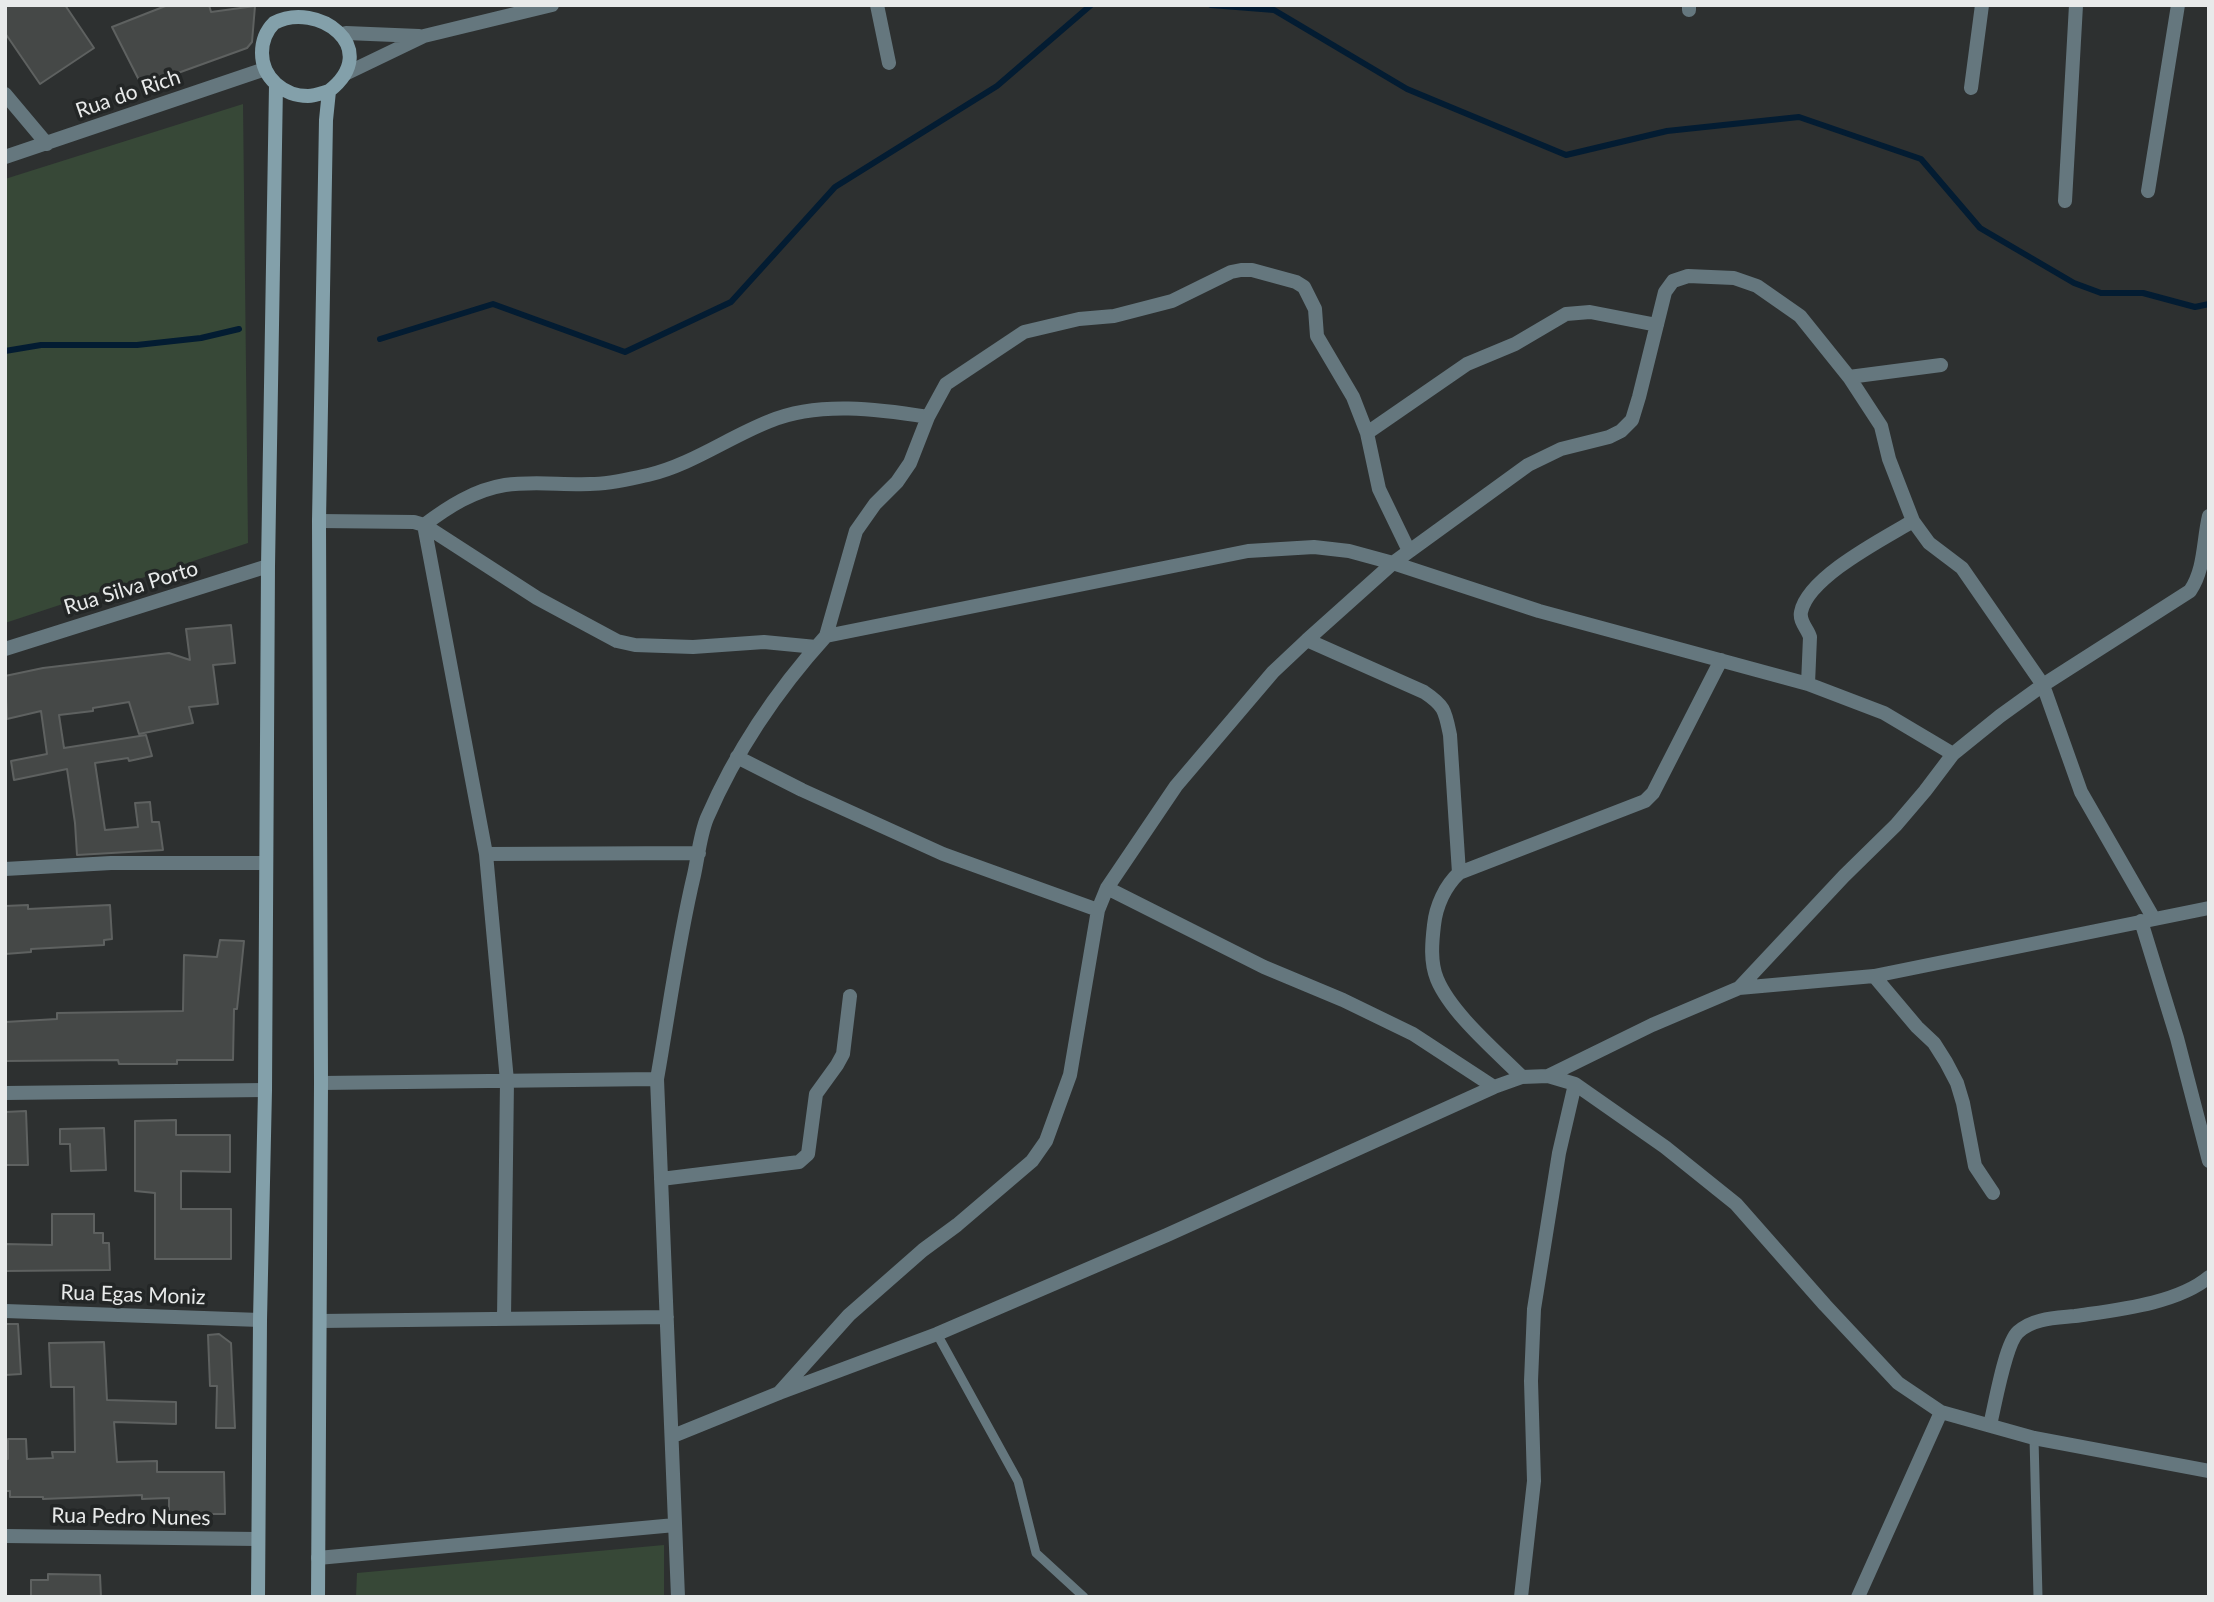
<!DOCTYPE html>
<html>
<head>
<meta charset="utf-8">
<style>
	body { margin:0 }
	#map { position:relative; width:2214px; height:1602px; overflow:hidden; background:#2d3030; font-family:Lato,sans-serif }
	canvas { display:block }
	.frame { position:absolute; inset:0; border:7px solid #e8eaea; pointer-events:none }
</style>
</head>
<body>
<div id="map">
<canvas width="2214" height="1602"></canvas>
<div class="frame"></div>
</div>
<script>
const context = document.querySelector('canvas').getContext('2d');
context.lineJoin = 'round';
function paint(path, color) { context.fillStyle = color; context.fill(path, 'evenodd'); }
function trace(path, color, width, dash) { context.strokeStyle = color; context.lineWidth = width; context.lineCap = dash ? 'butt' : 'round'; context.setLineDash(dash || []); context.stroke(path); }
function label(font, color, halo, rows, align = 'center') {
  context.font = font + ' Lato,sans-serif'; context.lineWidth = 7; context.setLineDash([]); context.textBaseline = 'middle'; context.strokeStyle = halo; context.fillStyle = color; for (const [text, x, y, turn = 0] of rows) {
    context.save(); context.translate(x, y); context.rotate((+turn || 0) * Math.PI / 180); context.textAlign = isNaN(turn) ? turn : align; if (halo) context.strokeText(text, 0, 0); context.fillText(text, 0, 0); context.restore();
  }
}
const green = new Path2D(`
	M 243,104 L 248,543 L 5,623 L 5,179 Z
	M 664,1545 L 664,1597 L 356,1597 L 357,1573 Z`);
const stream = new Path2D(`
	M 1211,5 L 1274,10 L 1407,89 L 1566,155 L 1667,131 L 1799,117 L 1921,159 L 1980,228 L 2074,283 L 2101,293 L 2143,293 L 2195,307 L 2209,304
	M 380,339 L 493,304 L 625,352 L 731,302 L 835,187 L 997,86 L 1091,5
	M 5,351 L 41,345 L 137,345 L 201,338 L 239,329`);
const building = new Path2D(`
	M 5,5 L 65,5 L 94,48 L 40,84 L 5,33 Z
	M 168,5 L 209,5 L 211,12 L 255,6 L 252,42 L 247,48 L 142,86 L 112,27 Z
	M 231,625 L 235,663 L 213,665 L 218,704 L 189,707 L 193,723 L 139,734 L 129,702 L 93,708 L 93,711 L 59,715 L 64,748 L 146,735 L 152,756 L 129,761 L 128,758 L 95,763 L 105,830 L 138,827 L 135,803 L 150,802 L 152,822 L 159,822 L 163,850 L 77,855 L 75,823 L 67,769 L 14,780 L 11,761 L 47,754 L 41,711 L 7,719 L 5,676 L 43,668 L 169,653 L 190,660 L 186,629 Z
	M 28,905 L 28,909 L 110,905 L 112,939 L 104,940 L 104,945 L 31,949 L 31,952 L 5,954 L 5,906 Z
	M 220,940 L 244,941 L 237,1009 L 234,1009 L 233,1060 L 177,1060 L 177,1064 L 119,1064 L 118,1060 L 5,1061 L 5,1022 L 57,1019 L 57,1013 L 183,1011 L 184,955 L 217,957 Z
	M 26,1111 L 28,1165 L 5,1165 L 5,1112 Z
	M 176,1120 L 176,1135 L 230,1135 L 230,1172 L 181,1171 L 181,1209 L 231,1209 L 231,1259 L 155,1259 L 155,1193 L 135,1191 L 135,1121 Z
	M 104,1128 L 106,1170 L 71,1171 L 70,1144 L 60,1144 L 60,1129 Z
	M 52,1214 L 94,1214 L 94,1233 L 103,1233 L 103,1243 L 109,1243 L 110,1270 L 5,1271 L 5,1244 L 52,1245 Z
	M 5,1324 L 18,1324 L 21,1374 L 5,1375 Z
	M 219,1334 L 231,1343 L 235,1428 L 216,1428 L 217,1386 L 210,1386 L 208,1335 Z
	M 104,1342 L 107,1400 L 176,1402 L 176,1424 L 114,1422 L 117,1462 L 157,1461 L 157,1472 L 224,1472 L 225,1514 L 169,1514 L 169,1498 L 142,1499 L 142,1495 L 43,1499 L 43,1497 L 10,1497 L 10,1491 L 5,1491 L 5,1459 L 8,1459 L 8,1439 L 26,1439 L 27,1459 L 53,1458 L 52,1452 L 75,1452 L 74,1387 L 51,1387 L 49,1343 Z
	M 48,1574 L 100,1575 L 101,1597 L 31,1597 L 31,1580 L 48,1580 Z`);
const lane = new Path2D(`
	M 937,1334 L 1018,1481 L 1036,1553 L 1084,1597
	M 2034,1438 L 2038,1597`);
const street = new Path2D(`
	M 877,5 L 889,63
	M 1689,10 L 1689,5
	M 346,33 L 419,36
	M 345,74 L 424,36 L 552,5
	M 1971,88 L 1982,5
	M 5,94 L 47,144
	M 5,157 L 265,69
	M 2148,191 L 2178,5
	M 2065,201 L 2076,5
	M 1849,377 L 1941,365
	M 1367,433 L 1467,364 L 1515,344 L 1566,314 L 1590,312 L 1657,325
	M 319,521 L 414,522 L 424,525 L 486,854 L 507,1081 L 504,1319
	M 826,636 L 856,531 L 875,504 L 897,482 L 910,463 L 928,417 L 946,384 L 1024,332 L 1079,319 L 1114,316 L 1172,301 L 1231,272 L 1241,270 L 1252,270 L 1296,282 L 1304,287 L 1315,309 L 1317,336 L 1353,397 L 1367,433 L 1379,489 L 1409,551
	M 1307,640 L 1424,692 C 1445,706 1445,711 1450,735 L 1459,873
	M 816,647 L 764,642 L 693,647 L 635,645 L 617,641 L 537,598 L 424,525 C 448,507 474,490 505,485 C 532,481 562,485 590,484 C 610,484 629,479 648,475 C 691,465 729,437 770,421 C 818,401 879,409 928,417
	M 5,649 L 268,566
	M 1808,684 L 1810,637 C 1808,629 1799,622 1801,612 C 1808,577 1883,539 1913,521
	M 737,757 L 802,790 L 943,854 L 1098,910
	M 486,854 L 699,853
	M 5,869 L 111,863 L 266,863
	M 1107,888 L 1264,967 L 1343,1000 L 1413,1034 L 1494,1087
	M 2141,921 L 2177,1038 L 2209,1161
	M 1874,976 L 1917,1027 L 1934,1043 L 1946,1062 L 1957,1083 L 1963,1103 L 1975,1166 L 1993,1193
	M 1739,988 L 1844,876 L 1896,825 L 1925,791 L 1953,754 L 2000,716 L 2043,685 L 2190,591 C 2205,569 2203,541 2209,516
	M 1548,1076 L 1652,1025 L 1739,988 L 1874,976 L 2209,908
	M 1522,1077 C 1495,1050 1451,1013 1437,979 C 1430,962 1432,942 1434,925 C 1436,906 1445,886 1459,873 L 1645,801 L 1653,793 L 1721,660
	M 657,1079 C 669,1011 678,942 694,875 C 698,857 700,835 707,818 C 736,751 777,690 826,636 L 1248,551 L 1314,547 L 1349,551 L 1393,563 L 1539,611 L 1808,684 L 1884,713 L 1953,754
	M 321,1083 L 657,1079 L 678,1597
	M 5,1093 L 265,1090
	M 661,1179 L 799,1162 L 808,1154 L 816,1094 L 837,1065 L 843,1054 L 850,996
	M 5,1311 L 260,1320
	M 320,1321 L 667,1317
	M 779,1393 L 849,1315 L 923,1250 L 957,1225 L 1032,1161 L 1046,1141 L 1070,1075 L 1098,910 L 1107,888 L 1176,786 L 1273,672 L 1307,640 L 1393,563 L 1528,465 L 1561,449 L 1609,437 L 1621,431 L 1632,420 L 1639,397 L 1665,292 L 1673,281 L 1688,276 L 1734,278 L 1757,286 L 1800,316 L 1849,377 L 1881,426 L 1889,459 L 1913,521 L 1929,543 L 1962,568 L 2043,685 L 2081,792 L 2154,919
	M 1990,1425 C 1995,1405 2005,1344 2018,1332 C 2033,1318 2056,1318 2075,1316 C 2115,1310 2177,1304 2209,1277
	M 673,1436 L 779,1393 L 937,1334 L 1167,1235 L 1494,1087 L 1522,1077 L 1548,1076 L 1575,1084 L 1665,1147 L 1736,1204 L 1825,1305 L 1898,1383 L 1941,1412 L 2034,1438 L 2209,1471
	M 5,1536 L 257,1539
	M 318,1558 L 675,1525
	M 1521,1597 L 1534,1481 L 1531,1381 L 1534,1309 L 1559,1153 L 1575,1084
	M 1858,1597 L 1941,1412`);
const secondary = new Path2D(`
	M 258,1597 L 260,1320 L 265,1090 L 268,566 L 276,85
	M 318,1597 L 321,1083 L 319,521 L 326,120 L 329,91 C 384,48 317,0 274,23 C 266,31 262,42 262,53 C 262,78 284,96 308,96 C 315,96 322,93 329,91`);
const streetNames = [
	["Rua do Rich",128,94,-19],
	["Rua Silva Porto",131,588,-17],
	["Rua Egas Moniz",133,1295,2],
	["Rua Pedro Nunes",131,1517,1]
];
paint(green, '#374837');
trace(stream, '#031c32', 6);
paint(building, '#454847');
trace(building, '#5e6160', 2);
trace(lane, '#65777e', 9);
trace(street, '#65777e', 14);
trace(secondary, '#83a0aa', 14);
label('21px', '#e8eaea', '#232626', streetNames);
</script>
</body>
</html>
